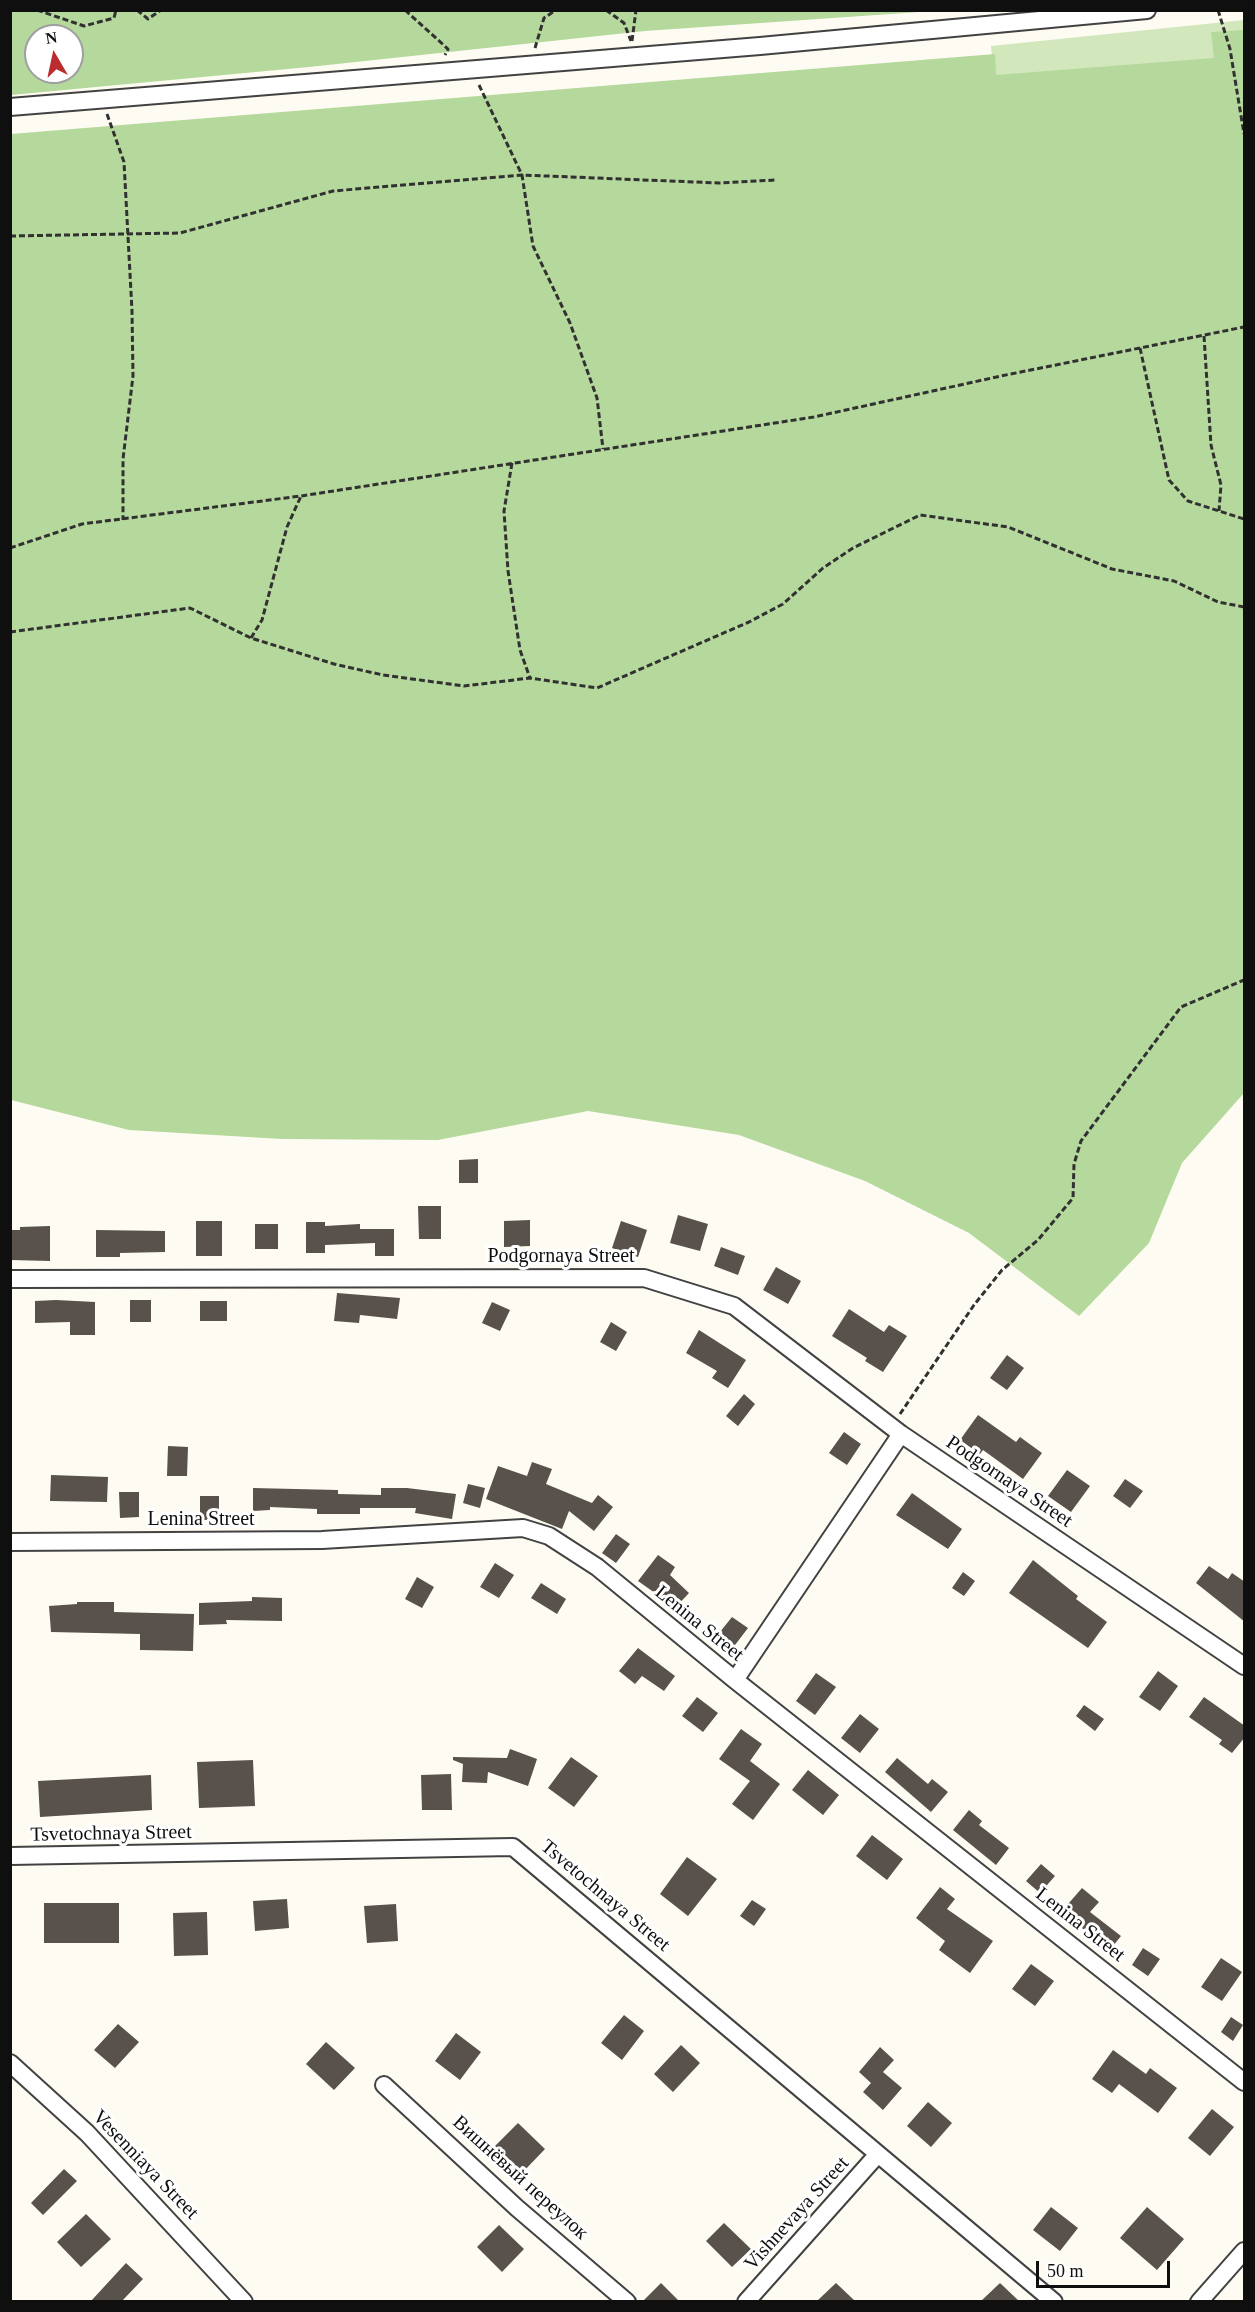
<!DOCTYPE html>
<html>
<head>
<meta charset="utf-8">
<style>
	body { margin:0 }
	#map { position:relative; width:1255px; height:2312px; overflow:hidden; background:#fefcf2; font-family:Georgia,serif }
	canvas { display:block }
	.frame { position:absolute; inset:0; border:12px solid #0f0f0f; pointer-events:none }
	.north { position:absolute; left:24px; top:24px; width:60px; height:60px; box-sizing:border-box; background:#fff; border:2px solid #9f9f9f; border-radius:50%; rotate:351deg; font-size:16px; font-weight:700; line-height:24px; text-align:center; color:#0f0f0f }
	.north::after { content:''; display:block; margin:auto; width:21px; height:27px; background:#bb2c2e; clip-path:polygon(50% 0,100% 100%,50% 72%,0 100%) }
	.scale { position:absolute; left:1036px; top:2261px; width:134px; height:27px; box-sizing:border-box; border:3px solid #0f0f0f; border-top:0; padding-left:8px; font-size:18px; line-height:21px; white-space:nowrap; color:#0f0f0f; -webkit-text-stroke:4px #fff; paint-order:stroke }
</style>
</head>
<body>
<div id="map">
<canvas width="1255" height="2312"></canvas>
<div class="frame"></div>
<div class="north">N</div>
<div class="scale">50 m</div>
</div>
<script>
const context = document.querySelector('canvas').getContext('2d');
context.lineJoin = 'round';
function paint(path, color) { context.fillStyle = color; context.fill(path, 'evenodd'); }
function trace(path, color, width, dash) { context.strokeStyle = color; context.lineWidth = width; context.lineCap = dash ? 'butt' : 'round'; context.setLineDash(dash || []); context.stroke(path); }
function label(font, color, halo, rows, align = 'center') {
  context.font = font + ' Georgia,serif'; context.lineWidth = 6; context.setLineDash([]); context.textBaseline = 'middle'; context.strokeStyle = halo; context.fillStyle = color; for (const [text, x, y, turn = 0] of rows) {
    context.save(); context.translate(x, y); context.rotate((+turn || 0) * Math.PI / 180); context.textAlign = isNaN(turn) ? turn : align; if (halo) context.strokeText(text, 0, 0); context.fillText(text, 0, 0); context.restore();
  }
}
const green = new Path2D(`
	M 1244,20 L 1244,322 L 995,92 L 991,46 Z`);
const forest = new Path2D(`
	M 11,10 L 934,10 L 934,11 L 645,31 L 309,67 L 11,95 ZM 36,36 L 72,36 L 72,72 L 36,72 Z
	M 1244,30 L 1244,1093 L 1182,1163 L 1149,1243 L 1079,1316 L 969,1233 L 865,1181 L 739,1135 L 588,1111 L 438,1140 L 282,1139 L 129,1130 L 11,1100 L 11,134 L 995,54 L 996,75 L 1214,58 L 1211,32 Z`);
const building = new Path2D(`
	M 478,1159 L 478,1183 L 459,1183 L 459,1160 Z
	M 418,1206 L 441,1206 L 441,1239 L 419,1239 Z
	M 678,1215 L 708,1224 L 700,1251 L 670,1243 Z
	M 530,1220 L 530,1246 L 504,1247 L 504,1221 Z
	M 196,1221 L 222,1221 L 222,1256 L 196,1256 Z
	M 621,1221 L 647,1230 L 638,1257 L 612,1248 Z
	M 306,1222 L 325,1222 L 325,1226 L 360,1224 L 360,1229 L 394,1229 L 394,1256 L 375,1256 L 375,1243 L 325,1245 L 325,1253 L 306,1253 Z
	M 255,1224 L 278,1224 L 278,1249 L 255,1249 Z
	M 50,1226 L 50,1261 L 10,1260 L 10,1230 L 20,1230 L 20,1227 Z
	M 96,1230 L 165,1231 L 165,1252 L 120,1253 L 120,1257 L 96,1257 Z
	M 721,1247 L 745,1256 L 738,1275 L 714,1266 Z
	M 776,1267 L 801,1281 L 788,1304 L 763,1290 Z
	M 337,1293 L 400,1298 L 397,1319 L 360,1315 L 359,1323 L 334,1321 Z
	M 56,1300 L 95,1302 L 95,1335 L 70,1335 L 70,1322 L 35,1323 L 35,1301 Z
	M 130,1300 L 151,1300 L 151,1322 L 130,1322 Z
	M 200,1301 L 227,1301 L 227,1321 L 200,1321 Z
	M 492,1302 L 510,1310 L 500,1331 L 482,1323 Z
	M 849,1309 L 884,1332 L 889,1325 L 907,1336 L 883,1372 L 865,1361 L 867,1358 L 832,1336 Z
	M 611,1322 L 627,1332 L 616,1351 L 600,1342 Z
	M 699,1330 L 746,1360 L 728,1388 L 712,1378 L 717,1371 L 686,1353 Z
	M 1007,1355 L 1024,1368 L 1007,1390 L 990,1378 Z
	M 744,1394 L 755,1404 L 738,1426 L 726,1416 Z
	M 978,1415 L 1016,1442 L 1020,1437 L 1042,1453 L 1023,1479 L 983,1450 L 980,1454 L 960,1440 Z
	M 844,1432 L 861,1444 L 847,1465 L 829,1453 Z
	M 168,1446 L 188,1447 L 187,1476 L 167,1476 Z
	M 532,1462 L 552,1469 L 546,1484 L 592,1503 L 598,1495 L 613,1507 L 594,1531 L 569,1511 L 562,1529 L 486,1499 L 498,1466 L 527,1476 Z
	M 1067,1470 L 1090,1486 L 1071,1512 L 1048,1496 Z
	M 51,1475 L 108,1477 L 107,1502 L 50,1501 Z
	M 1125,1479 L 1143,1491 L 1130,1508 L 1113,1496 Z
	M 468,1484 L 485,1488 L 480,1508 L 463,1503 Z
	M 253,1488 L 338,1490 L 338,1494 L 381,1495 L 381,1488 L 407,1488 L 456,1494 L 452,1519 L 415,1513 L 416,1508 L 360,1508 L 360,1514 L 317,1514 L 317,1509 L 270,1507 L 270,1510 L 253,1511 Z
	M 119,1492 L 139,1492 L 139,1517 L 120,1518 Z
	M 912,1493 L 962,1529 L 948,1549 L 896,1515 Z
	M 200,1496 L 219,1496 L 219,1520 L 200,1520 Z
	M 616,1534 L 630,1544 L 616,1563 L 602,1553 Z
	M 658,1555 L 675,1567 L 670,1575 L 689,1593 L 675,1608 L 657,1591 L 655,1593 L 638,1581 Z
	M 1033,1560 L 1078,1596 L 1076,1599 L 1107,1622 L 1088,1648 L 1009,1593 Z
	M 495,1563 L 514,1575 L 499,1598 L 480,1587 Z
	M 1209,1566 L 1228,1579 L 1232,1573 L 1245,1582 L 1245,1622 L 1196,1583 Z
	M 963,1572 L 975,1581 L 964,1596 L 952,1588 Z
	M 417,1577 L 434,1587 L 422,1608 L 405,1599 Z
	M 541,1583 L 566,1599 L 557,1614 L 531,1598 Z
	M 252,1597 L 282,1598 L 282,1621 L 226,1620 L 227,1624 L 199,1625 L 199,1603 L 252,1601 Z
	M 77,1602 L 114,1602 L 114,1612 L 194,1614 L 193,1651 L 140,1650 L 140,1634 L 51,1632 L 49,1606 L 77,1604 Z
	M 732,1617 L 748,1628 L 732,1649 L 716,1637 Z
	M 638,1648 L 675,1676 L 664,1691 L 642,1676 L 635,1684 L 619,1671 Z
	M 1158,1671 L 1178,1686 L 1160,1711 L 1139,1697 Z
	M 816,1673 L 836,1687 L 815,1715 L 796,1701 Z
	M 697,1697 L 718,1713 L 703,1732 L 682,1716 Z
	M 1204,1697 L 1245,1726 L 1245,1737 L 1232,1753 L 1219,1744 L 1222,1740 L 1189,1717 Z
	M 1084,1705 L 1104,1719 L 1095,1731 L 1076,1716 Z
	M 860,1714 L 879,1729 L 860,1753 L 841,1738 Z
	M 741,1729 L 762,1744 L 750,1761 L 780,1784 L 753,1820 L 732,1804 L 750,1781 L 719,1759 Z
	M 510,1749 L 537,1759 L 528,1786 L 488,1772 L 487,1783 L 462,1782 L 463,1764 L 453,1760 L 453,1757 L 507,1758 Z
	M 571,1757 L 598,1776 L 574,1807 L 548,1788 Z
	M 897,1758 L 928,1784 L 932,1779 L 948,1792 L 931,1812 L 885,1772 Z
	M 253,1760 L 255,1806 L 199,1808 L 197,1762 Z
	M 808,1770 L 839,1795 L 823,1815 L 792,1790 Z
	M 451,1774 L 452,1810 L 422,1810 L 421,1775 Z
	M 151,1775 L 152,1810 L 40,1817 L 38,1781 Z
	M 969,1810 L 982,1821 L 979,1825 L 1009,1848 L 996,1865 L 953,1830 Z
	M 872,1835 L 903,1859 L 887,1880 L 856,1856 Z
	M 687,1857 L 717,1879 L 688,1916 L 660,1894 Z
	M 1041,1864 L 1055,1876 L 1040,1893 L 1026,1881 Z
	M 940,1887 L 955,1899 L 947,1909 L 993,1941 L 970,1973 L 939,1950 L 945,1941 L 916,1918 Z
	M 1082,1888 L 1099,1902 L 1090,1912 L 1121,1936 L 1109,1951 L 1062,1911 Z
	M 287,1899 L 289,1928 L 255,1931 L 253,1901 Z
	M 752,1900 L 766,1909 L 754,1926 L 740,1916 Z
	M 44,1903 L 119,1903 L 119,1943 L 44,1943 Z
	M 396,1904 L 398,1941 L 367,1943 L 364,1906 Z
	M 207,1912 L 208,1955 L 174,1956 L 173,1913 Z
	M 1143,1948 L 1160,1959 L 1148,1976 L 1132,1965 Z
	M 1221,1958 L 1242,1972 L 1222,2001 L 1201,1987 Z
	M 1031,1964 L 1054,1981 L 1035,2006 L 1012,1989 Z
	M 624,2015 L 644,2031 L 622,2060 L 601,2043 Z
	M 1231,2017 L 1243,2025 L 1233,2041 L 1221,2032 Z
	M 118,2024 L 139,2042 L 115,2068 L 94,2050 Z
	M 456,2033 L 481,2052 L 460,2080 L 435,2061 Z
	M 326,2042 L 355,2068 L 334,2090 L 306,2064 Z
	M 681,2045 L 700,2063 L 673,2092 L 654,2074 Z
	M 880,2047 L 894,2060 L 883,2072 L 902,2088 L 883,2110 L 863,2092 L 871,2083 L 859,2072 Z
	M 1113,2050 L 1146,2074 L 1150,2068 L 1177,2088 L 1158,2113 L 1119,2084 L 1112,2093 L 1092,2079 Z
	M 928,2102 L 952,2123 L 931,2147 L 907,2126 Z
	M 1212,2109 L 1234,2127 L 1210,2156 L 1188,2138 Z
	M 518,2123 L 545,2149 L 522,2173 L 495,2146 Z
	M 64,2169 L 77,2181 L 43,2215 L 31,2203 Z
	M 1051,2207 L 1078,2228 L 1060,2251 L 1033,2230 Z
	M 1147,2207 L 1184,2239 L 1157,2270 L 1120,2238 Z
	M 86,2214 L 111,2239 L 81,2267 L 57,2242 Z
	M 724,2223 L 751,2249 L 732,2267 L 706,2241 Z
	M 499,2225 L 524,2249 L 502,2272 L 477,2247 Z
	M 126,2263 L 143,2279 L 122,2301 L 91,2301 Z
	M 661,2283 L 679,2301 L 643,2301 Z
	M 836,2283 L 855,2301 L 817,2301 Z
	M 1000,2283 L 1019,2301 L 981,2301 Z`);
const path = new Path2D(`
	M 37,10 L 84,26 L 114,18 L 116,10
	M 137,10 L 148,19 L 161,10
	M 405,10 L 448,49 L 445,55
	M 606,10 L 624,23 L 631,41
	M 1218,10 L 1230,49 L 1244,134
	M 632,41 L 636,10
	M 535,48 L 544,18 L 556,10
	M 479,85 L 522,175 L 533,246 L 570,323 L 597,398 L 603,449
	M 107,114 L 124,162 L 132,311 L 133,376 L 123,459 L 123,520
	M 10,236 L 180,233 L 333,191 L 522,175 L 719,183 L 776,180
	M 1204,336 L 1211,445 L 1221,485 L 1219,511
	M 1140,348 L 1169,480 L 1188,501 L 1244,519
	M 512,463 L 504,511 L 508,571 L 520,650 L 530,678
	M 10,548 L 82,524 L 301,496 L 814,417 L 1001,376 L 1244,327
	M 10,632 L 190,608 L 251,638 L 334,664 L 383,675 L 464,686 L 530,678 L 597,688 L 749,622 L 783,604 L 823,568 L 853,548 L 920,515 L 1008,527 L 1112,569 L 1174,581 L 1218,602 L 1244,607
	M 251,638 L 262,620 L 287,527 L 301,496
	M 900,1414 L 974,1305 L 1002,1270 L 1038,1240 L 1073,1198 L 1074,1164 L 1081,1141 L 1181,1007 L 1244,980`);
const street = new Path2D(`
	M 10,107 L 760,46 L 1147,10
	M 10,1279 L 644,1278 L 734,1306 L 901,1434 L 1244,1666
	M 10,1542 L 322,1540 L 523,1528 L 549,1536 L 597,1567 L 735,1680 L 1244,2082
	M 735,1680 L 901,1434
	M 10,1856 L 513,1847 L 1054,2302
	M 10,2063 L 87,2133 L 244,2302
	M 384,2085 L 517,2208 L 627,2302
	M 746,2302 L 878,2154
	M 1199,2302 L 1244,2251`);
const streetNames = [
	["Podgornaya Street",561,1257],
	["Podgornaya Street",1009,1482,34],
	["Lenina Street",201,1520],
	["Lenina Street",699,1624,39],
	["Tsvetochnaya Street",111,1834,-1],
	["Tsvetochnaya Street",605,1896,40],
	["Lenina Street",1080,1925,38],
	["Vesenniaya Street",145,2165,46],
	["Вишнёвый переулок",520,2178,42],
	["Vishnevaya Street",797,2214,-48]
];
paint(green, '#d2e8bc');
paint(forest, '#b5d89c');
paint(building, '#58514c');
trace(street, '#424242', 20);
trace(path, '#313131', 3, [6, 3]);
trace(street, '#fff', 16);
label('20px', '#0f0f0f', '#fff', streetNames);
</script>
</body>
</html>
